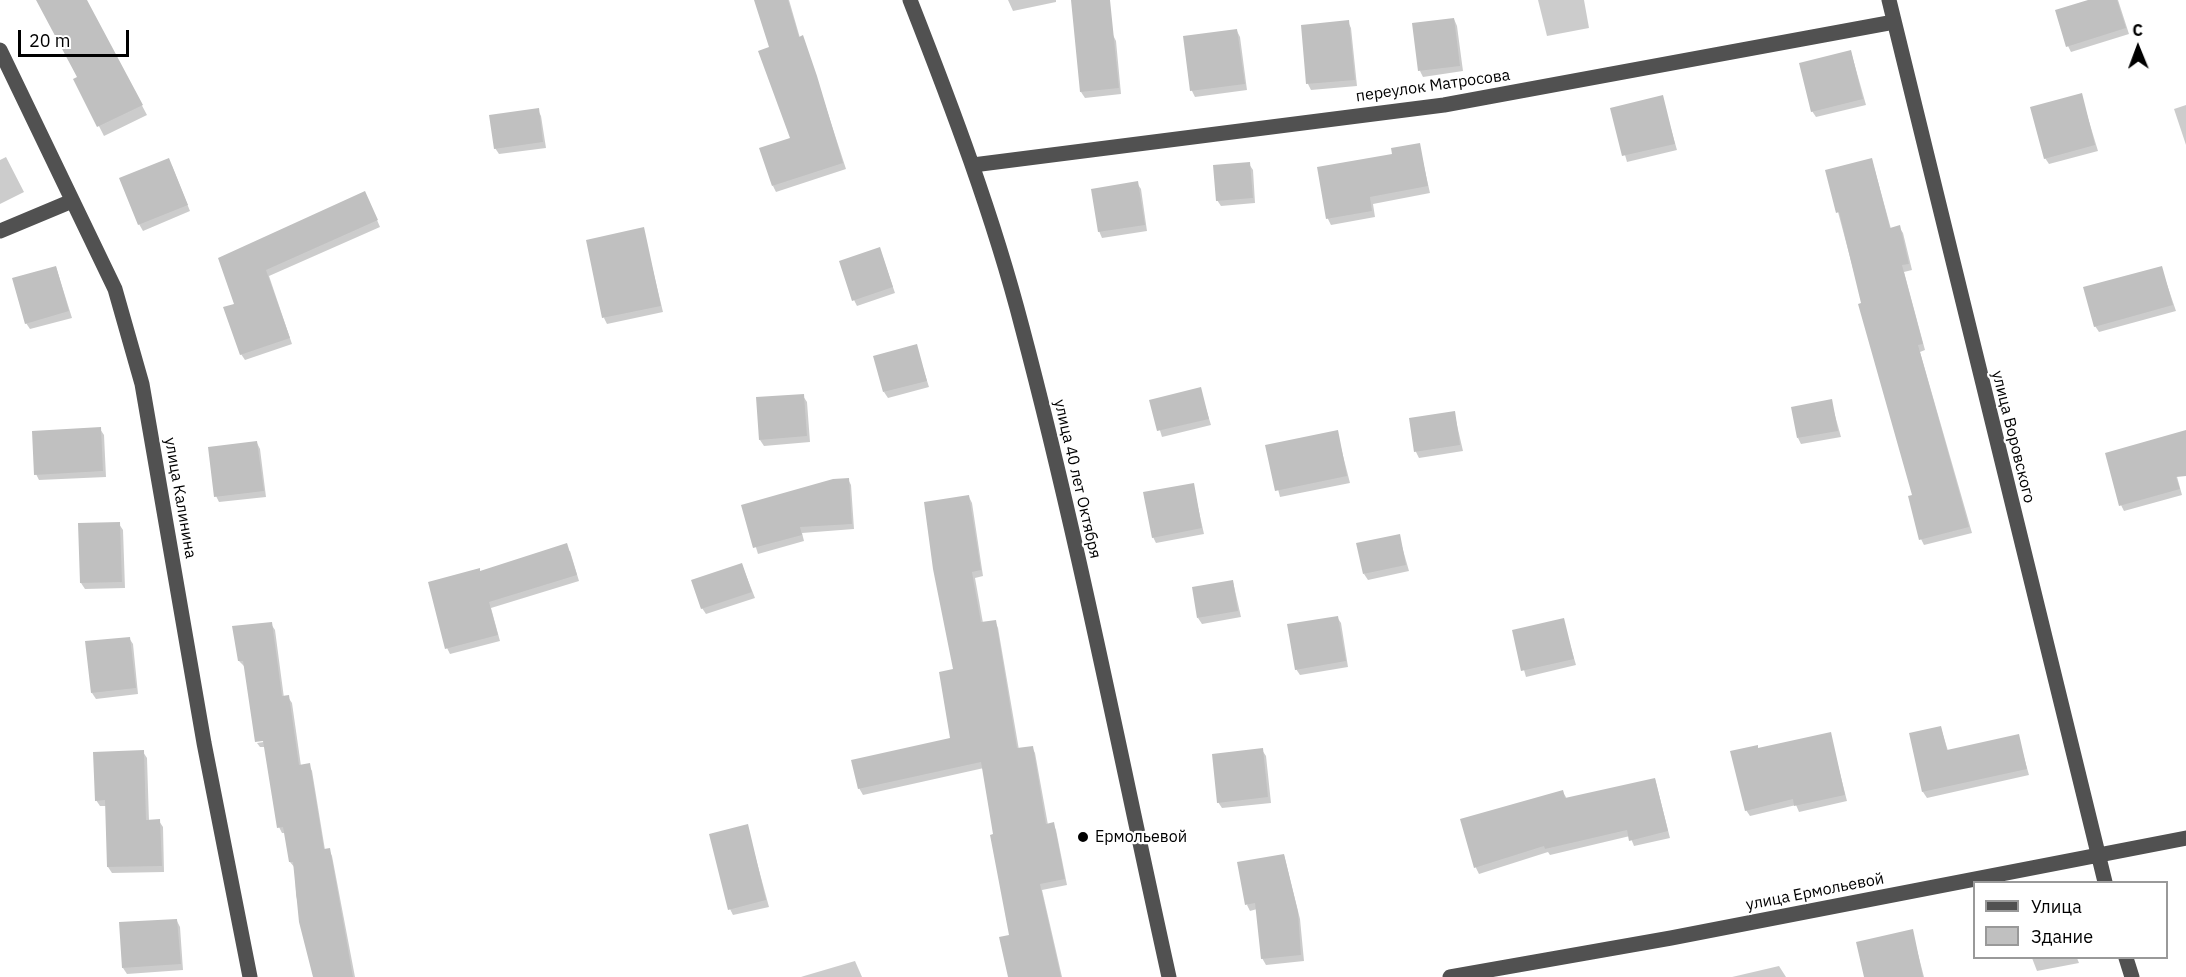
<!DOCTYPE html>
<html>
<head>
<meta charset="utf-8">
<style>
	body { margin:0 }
	#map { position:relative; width:2186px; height:977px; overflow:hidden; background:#fff; font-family:"IBM Plex Sans",sans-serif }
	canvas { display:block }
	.legend { position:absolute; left:1973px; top:881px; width:195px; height:78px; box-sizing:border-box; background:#fff; border:2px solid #999; margin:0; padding:8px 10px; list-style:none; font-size:18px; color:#000 }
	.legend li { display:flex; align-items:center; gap:12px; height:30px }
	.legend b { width:30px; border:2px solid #999 }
	.north { position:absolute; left:2108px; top:18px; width:60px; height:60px; -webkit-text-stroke:4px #fff; paint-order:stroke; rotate:359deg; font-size:16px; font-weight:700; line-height:24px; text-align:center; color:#000 }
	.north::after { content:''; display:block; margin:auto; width:21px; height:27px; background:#000; clip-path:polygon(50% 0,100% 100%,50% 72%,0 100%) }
	.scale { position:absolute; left:18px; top:30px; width:111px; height:27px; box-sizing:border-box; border:3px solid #000; border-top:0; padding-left:8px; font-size:18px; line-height:21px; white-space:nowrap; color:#000; -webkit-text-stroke:4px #fff; paint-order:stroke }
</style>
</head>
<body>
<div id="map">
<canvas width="2186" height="977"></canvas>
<ul class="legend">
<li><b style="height:8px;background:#515151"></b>Улица</li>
<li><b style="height:16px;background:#c0c0c0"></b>Здание</li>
</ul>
<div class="north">С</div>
<div class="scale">20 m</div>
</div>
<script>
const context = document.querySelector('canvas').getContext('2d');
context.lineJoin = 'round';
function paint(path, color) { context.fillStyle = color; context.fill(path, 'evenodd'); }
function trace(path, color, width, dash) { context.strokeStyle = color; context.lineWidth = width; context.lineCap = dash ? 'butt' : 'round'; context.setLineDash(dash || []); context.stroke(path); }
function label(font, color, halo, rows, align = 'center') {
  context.font = font + ' "IBM Plex Sans",sans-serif'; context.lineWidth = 4.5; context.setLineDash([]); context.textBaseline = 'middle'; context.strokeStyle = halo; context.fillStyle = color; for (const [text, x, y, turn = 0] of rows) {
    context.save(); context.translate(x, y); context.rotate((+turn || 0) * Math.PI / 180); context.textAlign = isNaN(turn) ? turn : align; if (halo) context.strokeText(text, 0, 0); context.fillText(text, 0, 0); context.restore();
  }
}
const shadow = new Path2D(`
	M 38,0 L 86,0 L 147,115 L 104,136 L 75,79 L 79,77 Z
	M 756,0 L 789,0 L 800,38 L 805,43 L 846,169 L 776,192 L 773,186 L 792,139 L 771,48 Z
	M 1008,0 L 1056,0 L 1056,2 L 1013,11 Z
	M 1538,0 L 1584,0 L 1589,28 L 1547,36 Z
	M 2093,0 L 2118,0 L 2129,34 L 2071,52 L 2068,46 Z
	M 1454,19 L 1457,26 L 1463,71 L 1423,77 L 1420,71 Z
	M 1348,22 L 1351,28 L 1357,86 L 1311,90 L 1308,84 L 1303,26 Z
	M 1237,31 L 1240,37 L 1247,90 L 1195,97 L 1192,91 L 1185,38 Z
	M 1113,35 L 1116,41 L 1121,94 L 1085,98 L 1081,92 Z
	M 1851,52 L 1866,105 L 1816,117 L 1812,111 Z
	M 2081,95 L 2098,151 L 2049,164 L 2045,158 Z
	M 1662,97 L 1677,150 L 1627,162 L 1612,109 Z
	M 2186,105 L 2186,145 L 2174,109 Z
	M 538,110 L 541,116 L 546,148 L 499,154 L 495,148 Z
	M 1419,144 L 1430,193 L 1373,204 L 1375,217 L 1331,225 L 1328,219 L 1319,169 L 1394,155 Z
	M 6,157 L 24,192 L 0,204 L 0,160 Z
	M 1872,160 L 1891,229 L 1899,227 L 1903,233 L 1912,270 L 1904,272 L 1925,350 L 1920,352 L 1972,533 L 1924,545 L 1921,539 L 1914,497 L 1838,212 Z
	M 1249,164 L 1253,170 L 1255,203 L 1221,206 L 1217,200 Z
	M 172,166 L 190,211 L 143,231 L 139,224 Z
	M 1137,183 L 1141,189 L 1147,231 L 1102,238 L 1099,231 Z
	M 368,199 L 380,227 L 269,276 L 292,344 L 245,360 L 241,354 L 236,304 L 220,259 Z
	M 643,229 L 663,312 L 607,324 L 604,318 Z
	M 882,255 L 895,293 L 857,306 L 854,300 Z
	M 56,267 L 72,318 L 30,329 L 26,323 Z
	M 2161,267 L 2176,311 L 2099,332 L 2095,326 Z
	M 916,346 L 929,387 L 888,398 L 884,392 Z
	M 1200,389 L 1211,425 L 1162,437 L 1151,401 Z
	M 803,396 L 807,402 L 810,442 L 764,446 L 760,440 Z
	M 1831,401 L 1841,437 L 1801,444 L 1798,438 Z
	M 1454,412 L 1463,451 L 1419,458 L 1416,452 L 1410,419 Z
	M 100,429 L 104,435 L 106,477 L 39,480 L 36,474 Z
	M 1337,432 L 1350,483 L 1280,497 L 1267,446 Z
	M 257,443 L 260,449 L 266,497 L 219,502 L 216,496 Z
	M 2168,444 L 2182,495 L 2124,511 L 2121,505 Z
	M 848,479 L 851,485 L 854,529 L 802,533 L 804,541 L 758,554 L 743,506 Z
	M 1193,485 L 1204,534 L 1156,543 L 1153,537 Z
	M 969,497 L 972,503 L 983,576 L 975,578 L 983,623 L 995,621 L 998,628 L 1019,750 L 1032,747 L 1035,753 L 1048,825 L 1053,824 L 1056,830 L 1067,885 L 1042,890 L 1062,977 L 1009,977 L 1011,936 L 984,768 L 863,795 L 859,788 L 952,740 Z
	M 119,524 L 123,530 L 125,588 L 85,589 L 81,583 Z
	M 1399,536 L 1409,571 L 1368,580 L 1364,574 Z
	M 570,551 L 579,581 L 491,608 L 500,641 L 450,654 L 447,648 L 480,573 Z
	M 742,565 L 755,598 L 706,614 L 702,608 Z
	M 1233,582 L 1241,617 L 1202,624 L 1198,618 Z
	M 1337,617 L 1341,623 L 1348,667 L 1300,675 L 1296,669 Z
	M 1563,620 L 1576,665 L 1526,677 L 1513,631 Z
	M 271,624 L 275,630 L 284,698 L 288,697 L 292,703 L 301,766 L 309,765 L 312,771 L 325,850 L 329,850 L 332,856 L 355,977 L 315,977 L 296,895 L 295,868 L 290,862 L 285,833 L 282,833 L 279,827 L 265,747 L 260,747 L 257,743 L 270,741 L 245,667 L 239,661 Z
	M 129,638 L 133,644 L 138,694 L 96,699 L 92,693 Z
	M 1941,728 L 1948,751 L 2018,736 L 2029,775 L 1927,798 L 1923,792 Z
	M 1830,734 L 1847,801 L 1799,812 L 1796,805 L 1750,816 L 1746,810 L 1759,749 Z
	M 1262,750 L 1266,756 L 1271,803 L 1222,808 L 1218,802 Z
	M 143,752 L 147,758 L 149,821 L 159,821 L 163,827 L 164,872 L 112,873 L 108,867 L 106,806 L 100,806 L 96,800 Z
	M 1655,779 L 1670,838 L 1634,846 L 1630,836 L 1550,855 L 1548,852 L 1479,874 L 1476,868 L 1462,821 L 1563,792 L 1567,799 Z
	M 747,826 L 769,907 L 733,915 L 730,909 Z
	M 1284,855 L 1300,919 L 1304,961 L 1266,965 L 1262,958 L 1257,909 L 1250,911 L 1247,905 Z
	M 177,921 L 180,927 L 183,970 L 127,974 L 123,968 Z
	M 1912,931 L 1924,977 L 1865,977 Z
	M 2032,958 L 2077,958 L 2079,963 L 2037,971 Z
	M 855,961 L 862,977 L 801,977 L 804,976 Z
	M 1779,966 L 1786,977 L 1732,977 Z`);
const building = new Path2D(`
	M 36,0 L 87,0 L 143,105 L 97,127 L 73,79 L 77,77 Z
	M 754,0 L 788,0 L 799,37 L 803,35 L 817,76 L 843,163 L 772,186 L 759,148 L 790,138 L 758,51 L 769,47 Z
	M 1071,0 L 1110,0 L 1119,88 L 1080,92 Z
	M 2088,0 L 2117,0 L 2126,28 L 2066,47 L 2055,10 Z
	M 1454,18 L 1460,66 L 1418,71 L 1412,23 Z
	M 1349,20 L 1355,80 L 1306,84 L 1301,25 Z
	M 1237,29 L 1245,84 L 1190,91 L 1183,36 Z
	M 1851,50 L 1863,99 L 1811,112 L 1799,63 Z
	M 2082,93 L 2095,145 L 2044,159 L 2030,107 Z
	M 1663,95 L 1675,144 L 1622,156 L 1610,108 Z
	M 539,108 L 543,142 L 494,149 L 489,115 Z
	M 1420,143 L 1428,186 L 1370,197 L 1372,211 L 1326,219 L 1317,167 L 1392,154 L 1391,148 Z
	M 169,158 L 188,205 L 138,225 L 119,178 Z
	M 1872,158 L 1890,228 L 1900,225 L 1909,264 L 1902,265 L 1923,344 L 1918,345 L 1969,527 L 1919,540 L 1908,496 L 1912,495 L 1858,304 L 1861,303 L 1839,212 L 1836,213 L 1825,170 Z
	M 1250,162 L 1253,198 L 1216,201 L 1213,165 Z
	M 1138,181 L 1145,225 L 1098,232 L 1091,189 Z
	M 365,191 L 378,220 L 266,270 L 290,338 L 240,355 L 223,307 L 234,304 L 218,258 Z
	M 644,227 L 661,306 L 602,318 L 586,240 Z
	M 880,247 L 893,287 L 852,301 L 839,261 Z
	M 56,266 L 69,311 L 25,324 L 12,278 Z
	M 2162,266 L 2173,305 L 2094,327 L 2083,287 Z
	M 917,344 L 927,381 L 883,392 L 873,356 Z
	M 1201,387 L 1209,419 L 1157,431 L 1149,400 Z
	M 804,394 L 807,436 L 759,440 L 756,397 Z
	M 1832,399 L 1838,431 L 1797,438 L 1791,407 Z
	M 1455,411 L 1460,445 L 1414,452 L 1409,418 Z
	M 101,427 L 103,471 L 34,475 L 32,431 Z
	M 1338,430 L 1347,476 L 1275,491 L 1265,445 Z
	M 2186,430 L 2186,476 L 2176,477 L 2180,489 L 2119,506 L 2105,453 Z
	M 257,441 L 264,491 L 214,497 L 208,447 Z
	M 849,478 L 852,524 L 800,527 L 802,535 L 753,548 L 741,505 L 833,479 Z
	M 1194,483 L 1202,528 L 1152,538 L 1143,492 Z
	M 969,495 L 981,570 L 972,572 L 981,622 L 996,620 L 1017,748 L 1033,746 L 1046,824 L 1054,822 L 1065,879 L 1040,884 L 1061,977 L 1008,977 L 999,937 L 1009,935 L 990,835 L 993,834 L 981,762 L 858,789 L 851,760 L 950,738 L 939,672 L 953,669 L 933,569 L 924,502 Z
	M 120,522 L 122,582 L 80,583 L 78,523 Z
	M 1400,534 L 1406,565 L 1363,574 L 1356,543 Z
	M 567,543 L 577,575 L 489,602 L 498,635 L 445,649 L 428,582 L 480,568 L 480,571 Z
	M 742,563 L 752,592 L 701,609 L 691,580 Z
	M 1233,580 L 1238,611 L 1197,618 L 1192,587 Z
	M 1338,616 L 1346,661 L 1295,670 L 1287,624 Z
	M 1564,618 L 1574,659 L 1521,671 L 1512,630 Z
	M 272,622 L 282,696 L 289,695 L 299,765 L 310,763 L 324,849 L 330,848 L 353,977 L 313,977 L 299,922 L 293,862 L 289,862 L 283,827 L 277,828 L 263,741 L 255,742 L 243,661 L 238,661 L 232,626 Z
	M 130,637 L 136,688 L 91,693 L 85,641 Z
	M 1941,726 L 1947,750 L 2019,734 L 2027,769 L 1922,792 L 1909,733 Z
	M 1831,732 L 1845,795 L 1794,806 L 1793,799 L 1745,811 L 1730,751 L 1758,745 L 1758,748 Z
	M 1263,748 L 1268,797 L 1217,803 L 1212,754 Z
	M 144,750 L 146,820 L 160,819 L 162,866 L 107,867 L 105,800 L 95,801 L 93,752 Z
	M 1655,778 L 1668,831 L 1629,841 L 1627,830 L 1545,849 L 1544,846 L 1474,868 L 1460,819 L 1563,790 L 1565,798 Z
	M 748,824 L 766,900 L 728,910 L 709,834 Z
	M 1284,854 L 1298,912 L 1301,955 L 1261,959 L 1255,903 L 1245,905 L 1237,862 Z
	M 177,919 L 181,964 L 122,968 L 119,922 Z
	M 1913,929 L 1923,977 L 1864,977 L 1856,942 Z`);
const minor = new Path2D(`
	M 910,0 C 952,107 993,215 1022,327 C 1079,542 1121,760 1169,977
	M 1889,0 L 2105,882
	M 0,50 L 115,289 L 142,384 L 204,743 L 250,977
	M 973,165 L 1444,105 L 1894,22
	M 0,231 L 72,201
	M 2126,958 L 2132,977
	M 1450,977 L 1671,938 L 2186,838`);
const markers = [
	[1083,837,6,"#000"]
];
const streetNames = [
	["переулок Матросова",1433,86,-8],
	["улица Воровского",2013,437,76],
	["улица 40 лет Октября",1077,479,77],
	["улица Калинина",180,498,80],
	["улица Ермольевой",1815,892,-11]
];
const poiNames = [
	["Ермольевой",1095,837]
];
paint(shadow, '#0003');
paint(building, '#c0c0c0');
trace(minor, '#515151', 15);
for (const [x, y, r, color] of markers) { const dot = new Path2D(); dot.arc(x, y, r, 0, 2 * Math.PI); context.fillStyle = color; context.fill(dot); trace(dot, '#fff', 2); }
label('16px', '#000', '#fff', streetNames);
label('16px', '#000', '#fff', poiNames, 'left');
</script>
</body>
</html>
